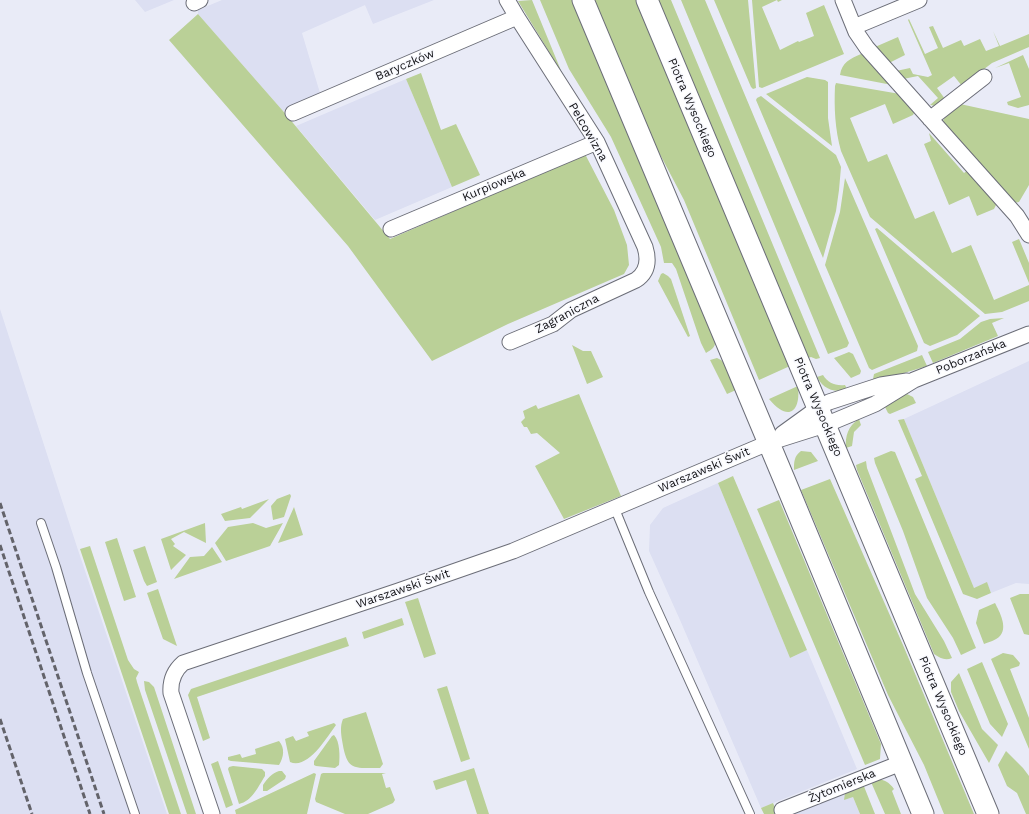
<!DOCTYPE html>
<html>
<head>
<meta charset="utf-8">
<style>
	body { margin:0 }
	canvas { display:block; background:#e9ebf7 }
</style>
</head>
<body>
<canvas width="1029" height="814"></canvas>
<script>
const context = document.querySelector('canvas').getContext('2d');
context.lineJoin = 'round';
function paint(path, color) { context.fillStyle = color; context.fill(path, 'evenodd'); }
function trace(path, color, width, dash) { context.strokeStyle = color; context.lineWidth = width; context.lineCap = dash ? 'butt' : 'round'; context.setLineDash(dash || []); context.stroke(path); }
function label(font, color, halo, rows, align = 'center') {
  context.font = font + ' "Work Sans",sans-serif'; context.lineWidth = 3; context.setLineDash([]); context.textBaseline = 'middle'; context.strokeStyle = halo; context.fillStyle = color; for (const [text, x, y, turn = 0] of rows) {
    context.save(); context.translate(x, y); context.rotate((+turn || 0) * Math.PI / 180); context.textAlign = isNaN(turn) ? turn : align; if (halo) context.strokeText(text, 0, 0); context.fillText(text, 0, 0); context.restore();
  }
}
const built = new Path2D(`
	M 135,0 L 174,0 L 145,12 Z
	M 222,0 L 434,0 L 373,24 L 365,5 L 302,33 L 320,93 L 283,111 L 198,14 L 198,10 Z
	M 406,79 L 452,187 L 375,220 L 296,126 Z
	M 0,309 L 78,550 L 167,814 L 0,814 Z
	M 1029,361 L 1029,584 L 1016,583 L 991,593 L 987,583 L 974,588 L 904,419 Z
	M 718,483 L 790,658 L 807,650 L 857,769 L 761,808 L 680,620 L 649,551 L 650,525 L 663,508 Z
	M 850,790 L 860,814 L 791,814 Z`);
const green = new Path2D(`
	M 532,0 L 562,73 L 518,1 Z
	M 540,0 L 572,0 L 715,341 C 716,347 711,350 706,353 L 701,343 L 676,269 L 672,263 L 664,263 L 661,247 L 611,137 L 569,69 Z
	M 594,0 L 636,0 L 790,366 L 759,380 L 684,200 L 653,141 Z
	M 658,0 L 671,0 L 820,358 L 816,359 L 811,357 L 808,358 Z
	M 681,0 L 705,0 L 849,343 L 847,347 L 828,354 Z
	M 714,0 L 748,0 L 756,88 L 753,89 L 751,87 Z
	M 752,0 L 782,0 L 778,2 L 777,0 L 762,7 L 780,50 L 798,41 L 799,42 L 814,36 L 806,13 L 824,5 L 844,54 L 762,88 L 759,87 Z
	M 198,14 L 283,111 L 390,239 L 585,154 L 614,210 L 627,245 L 629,265 L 624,274 L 508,324 L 432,361 L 348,246 L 169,40 Z
	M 909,19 L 925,54 L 938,48 L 929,27 L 933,26 L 943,48 L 961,40 L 964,46 L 980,39 L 986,51 L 999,46 L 993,31 L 1000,46 L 1029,34 L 1029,47 L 992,63 L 962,86 L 954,76 L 937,88 L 945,99 L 936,106 L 930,105 L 938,98 L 918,76 L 903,79 L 896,71 L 910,68 L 913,74 L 928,77 L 932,75 L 908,20 Z
	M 898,37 L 905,55 L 889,63 L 875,47 Z
	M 861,54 L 869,58 L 892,85 L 840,75 C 842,62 850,59 861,54 Z
	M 1023,55 L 1029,69 L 1029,105 L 1018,108 L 1008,105 L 1007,102 L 1021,97 L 1009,63 L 995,68 Z
	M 421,73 L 441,130 L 456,124 L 480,175 L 452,187 L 406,79 Z
	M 807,77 L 825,80 L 828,82 L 828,118 L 832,146 L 766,94 Z
	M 836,83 L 900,94 L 915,111 L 913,115 L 893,124 L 885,104 L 850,118 L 868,162 L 887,154 L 915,219 L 934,211 L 952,253 L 971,245 L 994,300 L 1029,285 L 1029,301 L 1002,312 L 985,314 L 870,217 L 841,151 C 835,129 834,108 835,86 Z
	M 761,96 L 836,155 L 841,167 L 839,190 L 836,211 L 823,258 L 756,100 L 757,98 Z
	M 960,104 L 1029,119 L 1029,185 L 1019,202 L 1014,203 L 942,123 L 946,115 Z
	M 929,133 L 964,173 L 968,170 L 995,202 L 996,205 L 994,209 L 977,216 L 969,196 L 949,205 L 924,144 L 931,141 Z
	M 845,178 L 918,346 L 917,351 L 872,370 L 869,368 L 825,265 L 840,212 Z
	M 877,228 L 980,316 L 957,335 L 930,346 L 924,343 L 875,229 Z
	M 1019,239 L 1029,263 L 1029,283 L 1012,242 Z
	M 663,273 L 668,276 L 671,279 L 690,336 L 688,337 L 658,281 L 661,274 Z
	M 1004,318 L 992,323 L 998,336 L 933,363 L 928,352 L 960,339 L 981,322 L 990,319 Z
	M 572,345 L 583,351 L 591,351 L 603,377 L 587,384 Z
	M 849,352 L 853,354 L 861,371 L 860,374 L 851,378 L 834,358 Z
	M 922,355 L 927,366 L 875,382 L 873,379 L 874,374 Z
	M 717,358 L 721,360 L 724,363 L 736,390 L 727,394 L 710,360 Z
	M 823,375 C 828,383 835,386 845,385 L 848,391 C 834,392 824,390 817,377 Z
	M 798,386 C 801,414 787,421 769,399 Z
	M 579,394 L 621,496 L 564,519 L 535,466 L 560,453 L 537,433 L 531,434 L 527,427 L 524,427 L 521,422 L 525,418 L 523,411 L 536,405 L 538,409 Z
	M 907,394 L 913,397 L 916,403 L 890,414 L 888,413 L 884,405 Z
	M 859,419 L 861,425 L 854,432 L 852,446 L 846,448 C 845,436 848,426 859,419 Z
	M 904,419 L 974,588 L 987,582 L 991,593 L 977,599 L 963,594 L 915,479 L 922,476 L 898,420 Z
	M 801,451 L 811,452 L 818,461 L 794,470 C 794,462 794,456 801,451 Z
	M 891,451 L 895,452 L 976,648 L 961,655 L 953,638 L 927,598 L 903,531 L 875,463 L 874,458 Z
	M 866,461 L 867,468 L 915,594 L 944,641 L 952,658 C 945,661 940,658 934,654 L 857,470 L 856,465 Z
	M 733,476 L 807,650 L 790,658 L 718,483 Z
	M 830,479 L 903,645 L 974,814 L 944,814 L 924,765 L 888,695 L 801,490 Z
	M 290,494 L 291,496 L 284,517 L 273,520 L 271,506 L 277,499 Z
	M 269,499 L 250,518 L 225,521 L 221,514 L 241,507 L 242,509 Z
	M 779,500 L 881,744 L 880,759 L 865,765 L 757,509 Z
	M 294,507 L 303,535 L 278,543 Z
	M 205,523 L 206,543 L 184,532 L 171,539 L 175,544 L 173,546 L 186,555 L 171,570 L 161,539 Z
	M 253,523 L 266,528 L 283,523 L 270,546 L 226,561 L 215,543 L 228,527 Z
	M 117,538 L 136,597 L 124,601 L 105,542 Z
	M 90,546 L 128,660 L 134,669 L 139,672 L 136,678 L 137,682 L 181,814 L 169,814 L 80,549 Z
	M 145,546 L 157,582 L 147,586 L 144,581 L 133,550 Z
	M 212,547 L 222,562 L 174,579 L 190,557 L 204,556 Z
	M 158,589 L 177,646 L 163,639 L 147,593 Z
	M 1020,594 L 1029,594 L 1029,635 L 1024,634 L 1010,598 Z
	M 418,598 L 436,654 L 424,658 L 405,602 Z
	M 995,603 C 999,611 1009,628 999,637 C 996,640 989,642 984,644 L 976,623 L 979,610 Z
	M 402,618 L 404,625 L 364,639 L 362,632 Z
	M 346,637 L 349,646 L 197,697 L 210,738 L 203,741 L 188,695 L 191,689 Z
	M 1003,653 L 1013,655 L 1020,663 L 1019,666 L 1010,669 L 1029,718 L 1029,749 L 991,659 Z
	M 982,662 L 1008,724 L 1002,737 L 990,724 L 967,669 Z
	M 959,673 L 982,729 L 998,745 L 989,763 L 959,711 L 951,692 L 951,682 Z
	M 144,681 L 149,682 L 154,687 L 196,814 L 187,814 L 145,690 Z
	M 447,686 L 470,759 L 461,762 L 437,689 Z
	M 366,712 L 383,764 L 380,768 C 352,768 347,771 342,740 C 341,733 340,726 343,719 Z
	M 334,723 L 336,725 C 327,737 308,770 290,762 L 285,739 L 293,736 L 296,741 L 309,736 L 307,732 Z
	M 334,735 C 340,741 340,757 339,765 L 335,768 L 316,766 L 314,765 L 314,761 L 332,736 Z
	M 279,741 C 285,748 284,757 279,765 L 231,761 L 228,760 L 228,757 L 240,754 L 242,758 L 256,754 L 255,749 Z
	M 1006,751 L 1023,768 L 1029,776 L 1029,814 L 1026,814 L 1017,793 L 1007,786 L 998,765 Z
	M 218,761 L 233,805 L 226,808 L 211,764 Z
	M 233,766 L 262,769 L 265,772 L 265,776 C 258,787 252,801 239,804 L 228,769 L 229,767 Z
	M 474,768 L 489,814 L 477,814 L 466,780 L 436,790 L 433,781 Z
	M 279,771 L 282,771 L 286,776 L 285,779 L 267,791 L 263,791 L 263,785 C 267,779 272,773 279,771 Z
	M 314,773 L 316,774 L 307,814 L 236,814 L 235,810 Z
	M 323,773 L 386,773 L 382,774 L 386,788 L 390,787 L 395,800 L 393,803 L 368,814 L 345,814 L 316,802 L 315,799 L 321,774 Z
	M 877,779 C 885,780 889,782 894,789 L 892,791 L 901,814 L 885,814 L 871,782 Z
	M 863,784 L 875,814 L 860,814 L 853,797 L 844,800 L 845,793 Z
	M 773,803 L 778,814 L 764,814 L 761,808 Z`);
const lane = new Path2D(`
	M 615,509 L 649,592 L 750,814
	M 41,523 L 56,567 L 87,673 L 135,814`);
const street = new Path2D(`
	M 507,0 L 517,17 L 597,142 L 645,247 C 649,260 648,272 636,280 L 571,310 L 553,324 L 510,342
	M 843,0 L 856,32 L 867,48 L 1017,216 L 1029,235
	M 194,3 L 200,0
	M 854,27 L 919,0
	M 293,113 L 517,17
	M 930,119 L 984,77
	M 391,229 L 597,142
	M 782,434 L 818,408 L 829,402 L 881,385 L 907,381
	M 782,810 L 901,763
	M 212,814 L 171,693 C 170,680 174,671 183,663 L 398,591 L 513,551 L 768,443 L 825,425 L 849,415 L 875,404 L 914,380 L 1029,334`);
const secondary = new Path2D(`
	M 583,0 L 784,479 L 923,814
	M 647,0 L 988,814`);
const rail = new Path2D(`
	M 0,503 L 104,814
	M 0,545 L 90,814
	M 0,719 L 32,814`);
const streetNames = [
	["Baryczków",405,65,-23],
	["Piotra Wysockiego",692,108,67],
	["Pelcowizna",588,132,60],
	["Kurpiowska",494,185,-23],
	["Zagraniczna",567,314,-28],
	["Poborzańska",971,357,-22],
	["Piotra Wysockiego",818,407,67],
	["Warszawski Świt",704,470,-23],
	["Warszawski Świt",403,589,-19],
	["Piotra Wysockiego",943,706,67],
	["Żytomierska",842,786,-22]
];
paint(built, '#dcdff2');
paint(green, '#bad097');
trace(lane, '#6c6e78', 10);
trace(street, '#6c6e78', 17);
trace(secondary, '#6c6e78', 23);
trace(lane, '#fff', 8);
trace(street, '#fff', 15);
trace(secondary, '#fff', 21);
trace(rail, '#63636a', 3, [6, 3]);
label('12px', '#121216', '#f8f9fe', streetNames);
</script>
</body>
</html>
